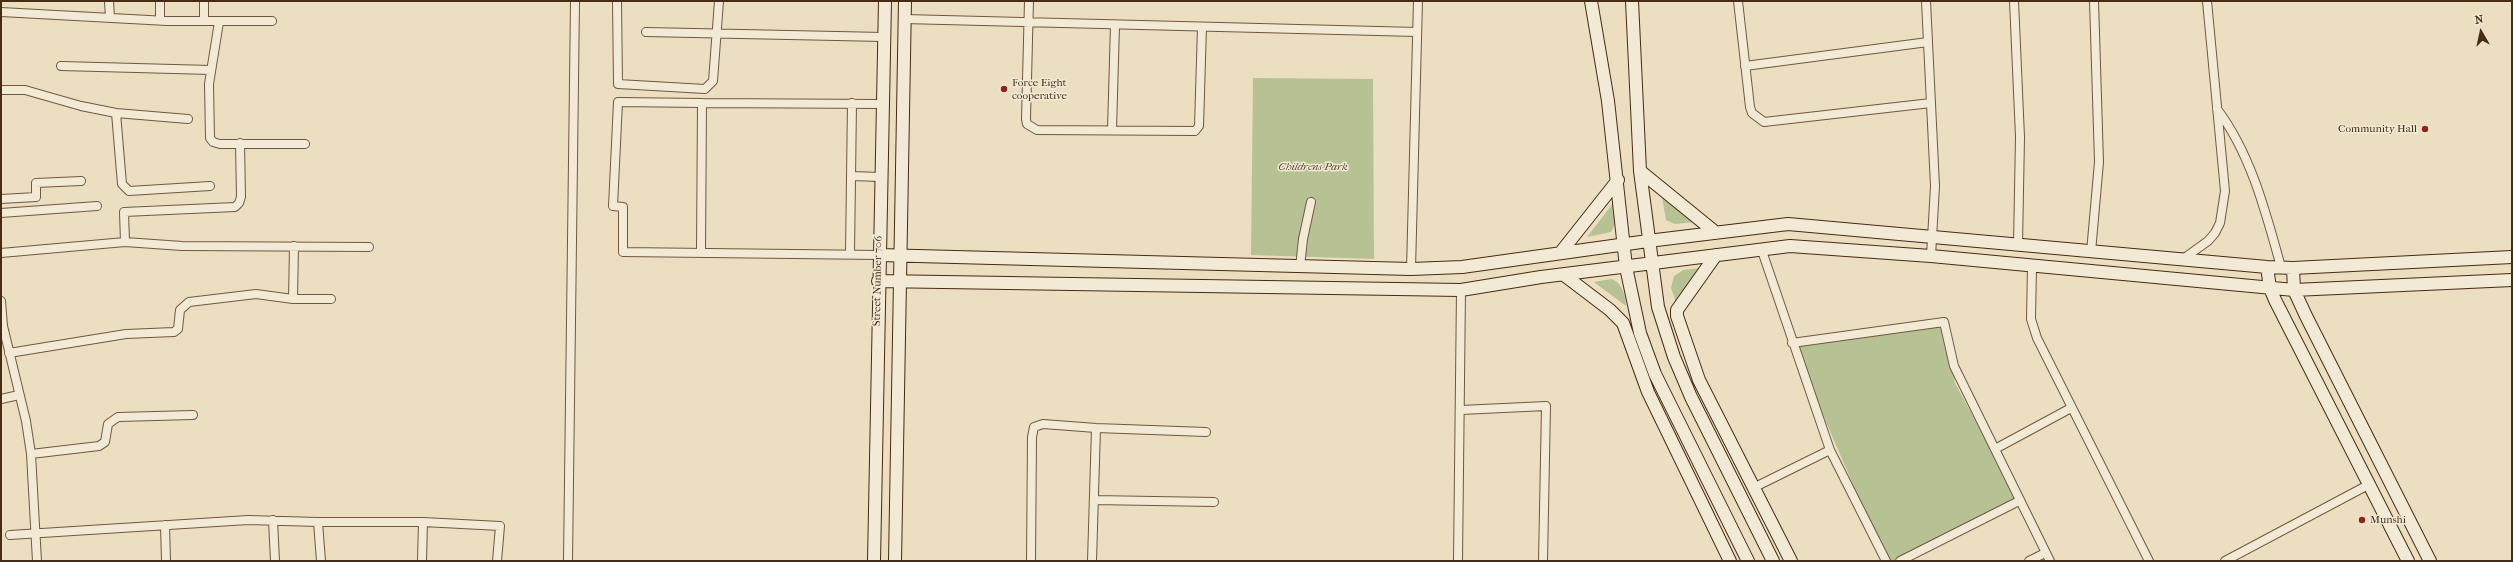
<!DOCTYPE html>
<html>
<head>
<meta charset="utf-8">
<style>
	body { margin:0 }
	#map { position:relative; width:2513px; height:562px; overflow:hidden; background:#ecdec0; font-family:"IM FELL French Canon",serif }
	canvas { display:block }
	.frame { position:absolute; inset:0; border:2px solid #462b15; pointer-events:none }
	.north { position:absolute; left:2461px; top:12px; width:40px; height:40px; -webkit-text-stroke:3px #f3ead6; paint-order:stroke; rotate:351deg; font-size:11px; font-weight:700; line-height:16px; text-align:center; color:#462b15 }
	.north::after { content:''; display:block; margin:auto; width:14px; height:18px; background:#462b15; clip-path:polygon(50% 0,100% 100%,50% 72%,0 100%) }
</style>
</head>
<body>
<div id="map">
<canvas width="2513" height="562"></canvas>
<div class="frame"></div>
<div class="north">N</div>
</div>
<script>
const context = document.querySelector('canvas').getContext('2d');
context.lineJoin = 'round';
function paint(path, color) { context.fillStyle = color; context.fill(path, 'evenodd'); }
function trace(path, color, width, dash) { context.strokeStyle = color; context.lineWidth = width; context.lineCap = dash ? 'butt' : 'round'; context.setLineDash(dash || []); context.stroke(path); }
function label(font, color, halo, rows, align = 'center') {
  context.font = font + ' "IM FELL French Canon",serif'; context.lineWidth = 3; context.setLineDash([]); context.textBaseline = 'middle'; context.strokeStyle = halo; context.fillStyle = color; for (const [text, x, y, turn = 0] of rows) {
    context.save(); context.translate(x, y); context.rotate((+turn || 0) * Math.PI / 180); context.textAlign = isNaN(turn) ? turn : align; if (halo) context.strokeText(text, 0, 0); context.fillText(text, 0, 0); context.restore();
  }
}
const green = new Path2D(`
	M 1253,78 L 1373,79 L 1374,259 L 1251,255 Z
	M 1662,197 L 1695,222 L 1675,224 L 1666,220 Z
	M 1614,202 L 1615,224 L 1611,232 L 1587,237 Z
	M 1699,268 L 1677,305 L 1671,288 L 1674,276 L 1683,270 Z
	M 1611,279 C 1623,283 1625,295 1626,306 L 1594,282 Z
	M 1944,322 L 1955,383 L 2019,501 L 1900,561 L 1886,561 L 1792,343 Z`);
const street = new Path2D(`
	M 109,1 L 110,18
	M 160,1 L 160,20
	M 617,1 L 618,84 L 705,89 L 713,81 L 719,1
	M 1029,1 L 1026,119 L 1027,124 L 1037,130 L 1195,131 L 1199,126 L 1202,27
	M 1738,1 L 1750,107 L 1752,113 L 1764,122 L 1931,103
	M 1926,1 L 1935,186 L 1931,256
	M 2014,1 L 2020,137 L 2018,245
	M 1,12 L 167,21 L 272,21
	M 904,19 L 1417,32
	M 204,21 L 204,1
	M 219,22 L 209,84 L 210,138 L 213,142 L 220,144 L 305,144
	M 646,32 L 884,37
	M 61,66 L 211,70
	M 1745,66 L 1928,42
	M 1,90 L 25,90 L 81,106 L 116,113 L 122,184 L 129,191 L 210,186
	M 702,103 L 882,104
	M 2217,109 C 2251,154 2266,213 2281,267
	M 116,113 L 188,119
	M 1112,130 L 1115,25
	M 852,176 L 880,177
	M 1,199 L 36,197 L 36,183 L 81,181
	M 1,213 L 97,206
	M 125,242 L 124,212 L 235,207 L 239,203 L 241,197 L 240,143
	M 294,246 L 293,299 L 331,299
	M 1761,248 L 1830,450 L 1886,561
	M 701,252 L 702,103 L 618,102 L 613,206 L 623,207 L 623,252 L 879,255
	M 2091,252 L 2099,162 L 2094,1
	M 1,253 L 125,242 L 182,246 L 369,247
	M 850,253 L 852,103
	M 2183,259 L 2208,241 L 2215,233 L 2220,223 L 2225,191 L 2207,1
	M 1300,267 L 1303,239 L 1311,202
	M 2032,267 L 2031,319 L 2037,338 L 2149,561
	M 1411,269 L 1418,1
	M 1,301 L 3,326 L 26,421 L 31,454 L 37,561
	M 1792,343 L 1944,322 L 1954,366 L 2050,561
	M 9,353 L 126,334 L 174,332 L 178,329 L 180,310 L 189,302 L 256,294 L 293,299
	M 1,399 L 19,395
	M 1461,410 L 1546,406 L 1543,561
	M 1995,449 L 2071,408
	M 31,454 L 99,446 L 105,442 L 108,424 L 118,417 L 193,415
	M 1753,488 L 1830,450
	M 1094,500 L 1214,502
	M 273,520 L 275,561
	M 165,525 L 166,561
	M 10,535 L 248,520 L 318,522
	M 321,561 L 318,522 L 423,522 L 500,526 L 497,561
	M 422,561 L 423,522
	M 568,561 L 575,1
	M 1031,561 L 1032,437 L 1034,427 L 1043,424 L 1096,428 L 1206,432
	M 1092,561 L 1096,428
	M 1458,561 L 1461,290
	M 1900,561 L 2019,501
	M 2029,561 L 2045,553
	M 2225,561 L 2370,484`);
const secondary = new Path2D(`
	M 1591,1 L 1608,101 L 1626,267 L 1640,333 L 1655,374 L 1748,561
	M 1632,1 L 1640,171 L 1658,307 L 1674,357 L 1691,397 L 1773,561
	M 1640,171 L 1715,232
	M 1561,252 L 1618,180
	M 879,255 L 1411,269 L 1462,267 L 1648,241 L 1788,224 L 2267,267 L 2293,268 L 2512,257
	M 1716,255 L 1677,310 L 1677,316 L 1699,380 L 1791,561
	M 2267,267 L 2270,288 L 2275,300 L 2408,561
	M 2293,268 L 2294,290 L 2306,316 L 2430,561
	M 1564,275 L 1610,310 L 1623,323 L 1648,392 L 1730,561
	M 878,281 L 1461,290 L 1541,277 L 1790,246 L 1931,256 L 2294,290 L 2512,280
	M 874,561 L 885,1
	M 895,561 L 905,1`);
const markers = [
	[1004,89,4,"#8f2418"],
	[2425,129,4,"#8f2418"],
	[2362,520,4,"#8f2418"]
];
const poiNames = [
	["Force Eight",1012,83],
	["cooperative",1012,96],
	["Community Hall",2417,129,"right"],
	["Munshi",2370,520]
];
const parkNames = [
	["Childrens Park",1313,167]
];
const streetNames = [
	["Street Number 706",878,281,-89]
];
paint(green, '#b6c294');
trace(street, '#705840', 10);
trace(secondary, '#462b15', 14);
trace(street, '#f3ead6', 8);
trace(secondary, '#f3ead6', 12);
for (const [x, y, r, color] of markers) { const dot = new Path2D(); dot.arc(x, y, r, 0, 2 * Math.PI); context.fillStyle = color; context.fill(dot); trace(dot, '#f3ead6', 1.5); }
label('11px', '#462b15', '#f3ead6', poiNames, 'left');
label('italic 11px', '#5c492e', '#f3ead6', parkNames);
label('11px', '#462b15', '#f3ead6', streetNames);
</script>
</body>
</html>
